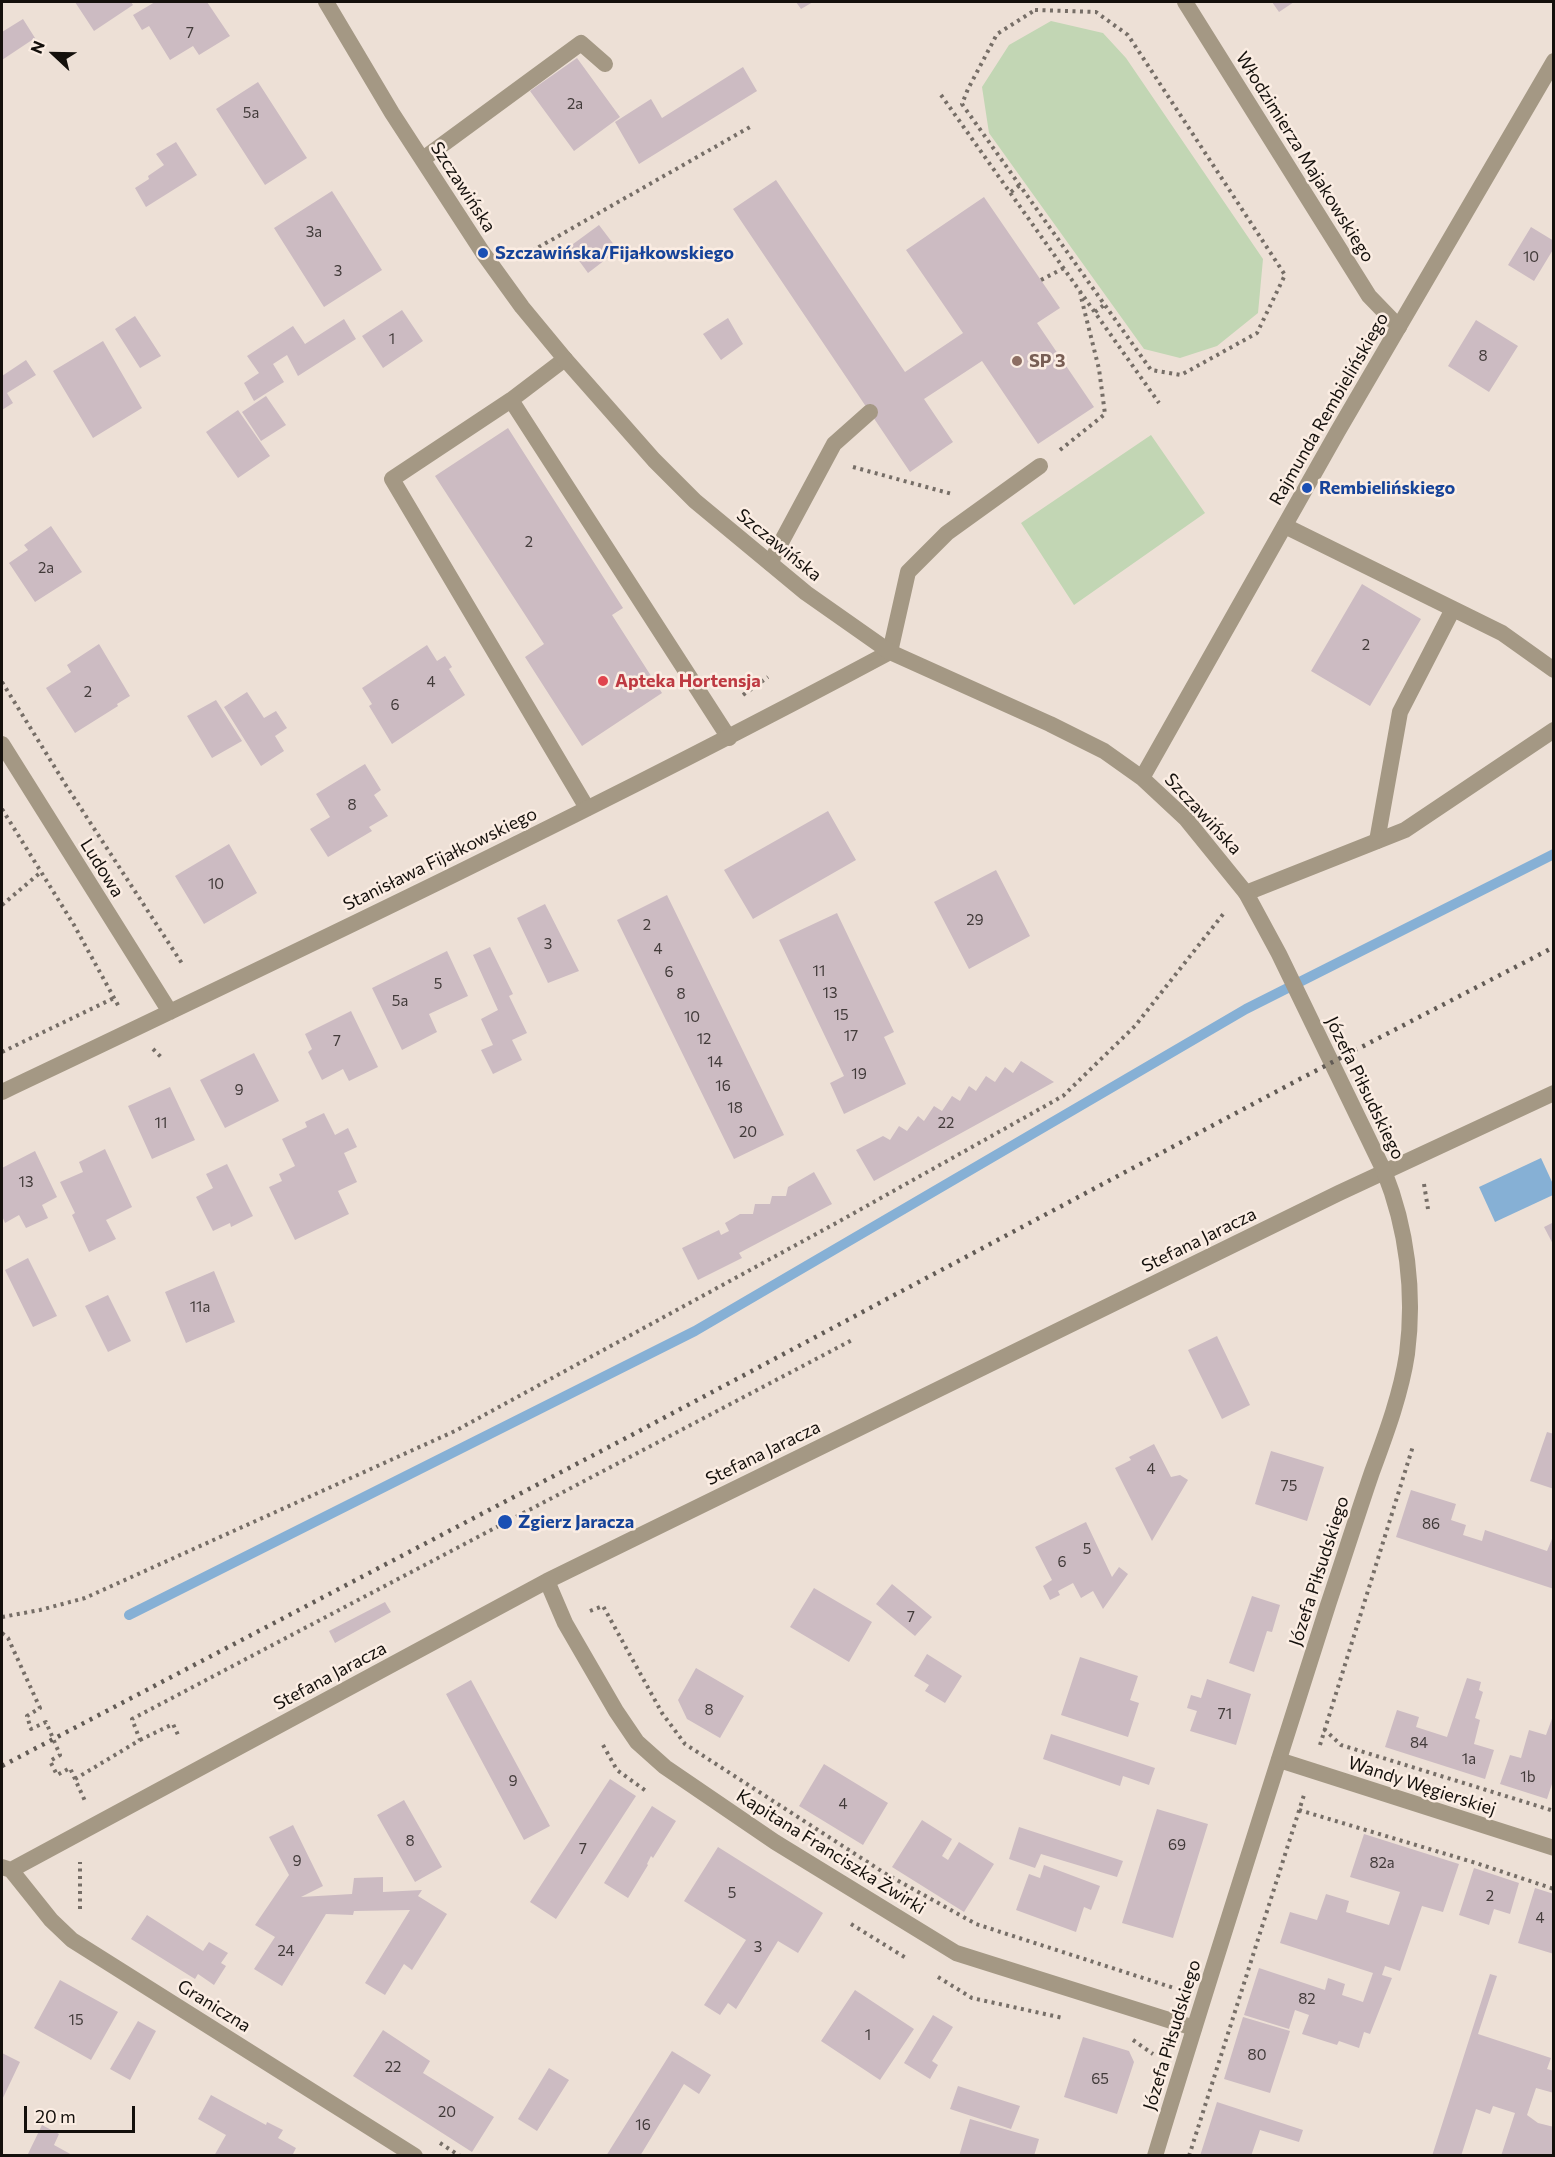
<!DOCTYPE html>
<html>
<head>
<meta charset="utf-8">
<style>
	body { margin:0 }
	#map { position:relative; width:1555px; height:2157px; overflow:hidden; background:#ede0d6; font-family:Commissioner,sans-serif }
	canvas { display:block }
	.frame { position:absolute; inset:0; border:3px solid #14100c; pointer-events:none }
	.north { position:absolute; left:24px; top:24px; width:60px; height:60px; -webkit-text-stroke:4px #fbede3; paint-order:stroke; rotate:292deg; font-size:16px; font-weight:700; line-height:24px; text-align:center; color:#14100c }
	.north::after { content:''; display:block; margin:auto; width:21px; height:27px; background:#14100c; clip-path:polygon(50% 0,100% 100%,50% 72%,0 100%) }
	.scale { position:absolute; left:24px; top:2106px; width:111px; height:27px; box-sizing:border-box; border:3px solid #14100c; border-top:0; padding-left:8px; font-size:18px; line-height:21px; white-space:nowrap; color:#14100c; -webkit-text-stroke:4px #fbede3; paint-order:stroke }
</style>
</head>
<body>
<div id="map">
<canvas width="1555" height="2157"></canvas>
<div class="frame"></div>
<div class="north">N</div>
<div class="scale">20 m</div>
</div>
<script>
const context = document.querySelector('canvas').getContext('2d');
context.lineJoin = 'round';
function paint(path, color) { context.fillStyle = color; context.fill(path, 'evenodd'); }
function trace(path, color, width, dash) { context.strokeStyle = color; context.lineWidth = width; context.lineCap = dash ? 'butt' : 'round'; context.setLineDash(dash || []); context.stroke(path); }
function label(font, color, halo, rows, align = 'center') {
  context.font = font + ' Commissioner,sans-serif'; context.lineWidth = 5; context.setLineDash([]); context.textBaseline = 'middle'; context.strokeStyle = halo; context.fillStyle = color; for (const [text, x, y, turn = 0] of rows) {
    context.save(); context.translate(x, y); context.rotate((+turn || 0) * Math.PI / 180); context.textAlign = isNaN(turn) ? turn : align; if (halo) context.strokeText(text, 0, 0); context.fillText(text, 0, 0); context.restore();
  }
}
const green = new Path2D(`
	M 1051,21 L 1103,33 L 1126,58 L 1263,259 L 1258,313 L 1217,346 L 1180,358 L 1144,349 L 989,133 L 982,87 L 1009,45 Z
	M 1151,435 L 1205,513 L 1074,605 L 1021,523 Z`);
const water = new Path2D(`
	M 1541,1158 L 1553,1184 L 1553,1195 L 1495,1222 L 1479,1187 Z`);
const stream = new Path2D(`
	M 129,1615 L 695,1331 L 1246,1009 L 1554,854`);
const building = new Path2D(`
	M 75,2 L 131,2 L 133,5 L 94,31 Z
	M 155,2 L 207,2 L 230,36 L 199,55 L 193,46 L 170,60 L 149,26 L 142,30 L 133,15 Z
	M 796,2 L 813,2 L 801,9 Z
	M 1272,2 L 1294,2 L 1279,12 Z
	M 23,19 L 35,38 L 2,60 L 2,32 Z
	M 577,58 L 620,117 L 574,151 L 530,91 Z
	M 743,67 L 757,91 L 639,164 L 615,122 L 651,99 L 662,118 Z
	M 258,82 L 307,158 L 265,185 L 216,109 Z
	M 176,142 L 197,175 L 146,207 L 135,188 L 149,179 L 148,176 L 164,165 L 156,154 Z
	M 776,180 L 905,372 L 963,333 L 906,250 L 984,197 L 1060,308 L 1037,323 L 1094,407 L 1038,444 L 982,361 L 924,399 L 953,442 L 910,472 L 733,209 Z
	M 332,191 L 382,270 L 324,307 L 274,228 Z
	M 599,225 L 618,250 L 588,273 L 569,247 Z
	M 1531,227 L 1554,241 L 1554,248 L 1534,281 L 1508,265 Z
	M 402,310 L 423,341 L 383,368 L 362,336 Z
	M 135,316 L 161,356 L 140,368 L 115,329 Z
	M 728,318 L 743,344 L 721,360 L 703,334 Z
	M 344,319 L 356,339 L 298,376 L 287,355 L 273,364 L 284,382 L 254,401 L 244,383 L 259,373 L 247,356 L 293,326 L 305,344 Z
	M 1476,320 L 1518,346 L 1489,392 L 1448,366 Z
	M 103,341 L 142,408 L 93,438 L 53,371 Z
	M 26,360 L 36,375 L 7,393 L 13,403 L 2,410 L 2,376 Z
	M 266,396 L 286,425 L 261,441 L 242,412 Z
	M 238,410 L 270,456 L 238,478 L 206,432 Z
	M 508,428 L 623,608 L 612,615 L 662,693 L 582,746 L 525,657 L 544,644 L 435,476 Z
	M 51,526 L 82,572 L 35,602 L 9,563 L 28,550 L 24,545 Z
	M 1362,584 L 1421,619 L 1370,706 L 1311,671 Z
	M 99,644 L 130,696 L 117,704 L 118,706 L 75,733 L 46,688 L 71,672 L 67,665 Z
	M 427,645 L 437,661 L 445,656 L 452,667 L 449,669 L 465,695 L 392,744 L 369,706 L 372,704 L 362,688 Z
	M 247,692 L 264,718 L 276,711 L 287,728 L 275,736 L 284,751 L 261,766 L 224,707 Z
	M 216,700 L 242,741 L 212,758 L 187,716 Z
	M 365,764 L 381,790 L 374,795 L 388,816 L 369,827 L 372,831 L 328,857 L 310,829 L 330,817 L 316,794 Z
	M 828,811 L 856,860 L 753,919 L 724,870 Z
	M 229,844 L 257,893 L 204,924 L 175,876 Z
	M 996,870 L 1030,936 L 969,969 L 934,902 Z
	M 667,895 L 784,1135 L 734,1159 L 617,920 Z
	M 545,904 L 579,971 L 548,983 L 517,918 Z
	M 837,913 L 894,1032 L 884,1037 L 906,1084 L 844,1114 L 830,1083 L 844,1076 L 779,940 Z
	M 490,947 L 513,994 L 509,996 L 527,1033 L 512,1040 L 522,1060 L 493,1074 L 481,1050 L 493,1045 L 481,1019 L 498,1010 L 473,955 Z
	M 447,951 L 468,996 L 429,1014 L 437,1032 L 402,1050 L 372,988 Z
	M 351,1011 L 378,1067 L 349,1081 L 343,1069 L 322,1080 L 308,1052 L 312,1049 L 305,1034 Z
	M 254,1053 L 279,1101 L 225,1128 L 200,1080 Z
	M 1021,1061 L 1054,1082 L 874,1181 L 856,1150 L 883,1136 L 890,1140 L 899,1126 L 907,1131 L 918,1116 L 924,1121 L 934,1106 L 942,1111 L 952,1096 L 960,1101 L 969,1086 L 976,1091 L 986,1076 L 995,1082 L 1005,1067 L 1013,1073 Z
	M 170,1087 L 195,1140 L 152,1159 L 128,1106 Z
	M 324,1113 L 335,1135 L 348,1128 L 357,1147 L 344,1153 L 357,1182 L 338,1191 L 349,1214 L 295,1240 L 269,1187 L 282,1181 L 279,1174 L 295,1166 L 282,1139 L 307,1127 L 305,1122 Z
	M 105,1149 L 132,1207 L 106,1220 L 116,1239 L 89,1252 L 72,1215 L 75,1213 L 60,1182 L 83,1172 L 79,1162 Z
	M 35,1151 L 57,1197 L 42,1205 L 48,1218 L 26,1228 L 19,1215 L 5,1223 L 2,1216 L 2,1168 Z
	M 227,1164 L 253,1216 L 231,1227 L 230,1223 L 213,1231 L 196,1197 L 213,1188 L 206,1174 Z
	M 814,1172 L 832,1204 L 739,1253 L 742,1258 L 698,1280 L 682,1248 L 719,1230 L 721,1235 L 729,1231 L 725,1223 L 740,1214 L 753,1214 L 755,1204 L 770,1204 L 772,1196 L 786,1196 L 788,1187 Z
	M 1554,1222 L 1554,1246 L 1544,1227 Z
	M 28,1258 L 57,1316 L 33,1327 L 5,1270 Z
	M 214,1271 L 235,1322 L 186,1343 L 165,1292 Z
	M 108,1295 L 131,1341 L 108,1352 L 85,1306 Z
	M 1217,1336 L 1250,1405 L 1222,1419 L 1188,1350 Z
	M 1547,1432 L 1554,1434 L 1554,1489 L 1530,1481 Z
	M 1154,1444 L 1171,1477 L 1180,1475 L 1188,1480 L 1152,1541 L 1115,1468 L 1131,1460 L 1129,1457 Z
	M 1271,1451 L 1324,1467 L 1307,1521 L 1255,1504 Z
	M 1411,1490 L 1456,1504 L 1451,1520 L 1466,1525 L 1463,1535 L 1482,1541 L 1485,1530 L 1547,1551 L 1554,1534 L 1554,1589 L 1396,1537 Z
	M 1086,1522 L 1112,1577 L 1119,1567 L 1128,1574 L 1103,1609 L 1093,1591 L 1081,1598 L 1073,1583 L 1058,1591 L 1060,1595 L 1050,1600 L 1043,1586 L 1052,1580 L 1035,1547 Z
	M 892,1584 L 932,1617 L 915,1636 L 876,1604 Z
	M 814,1588 L 872,1622 L 849,1662 L 790,1627 Z
	M 1252,1596 L 1280,1605 L 1272,1632 L 1267,1631 L 1254,1672 L 1229,1663 Z
	M 385,1602 L 391,1612 L 335,1643 L 329,1631 Z
	M 927,1654 L 962,1676 L 945,1703 L 925,1691 L 929,1685 L 914,1676 Z
	M 1080,1657 L 1138,1676 L 1130,1700 L 1139,1703 L 1128,1737 L 1061,1715 Z
	M 696,1668 L 744,1696 L 720,1738 L 687,1719 L 678,1700 Z
	M 1467,1678 L 1481,1682 L 1479,1690 L 1483,1692 L 1475,1718 L 1480,1720 L 1474,1744 L 1494,1750 L 1485,1779 L 1385,1747 L 1397,1710 L 1419,1717 L 1416,1727 L 1447,1737 Z
	M 1207,1679 L 1251,1694 L 1236,1745 L 1190,1731 L 1197,1711 L 1187,1708 L 1191,1695 L 1201,1698 Z
	M 471,1680 L 550,1826 L 524,1840 L 446,1694 Z
	M 1554,1713 L 1554,1778 L 1547,1799 L 1500,1784 L 1510,1755 L 1521,1758 L 1529,1730 L 1546,1735 Z
	M 1051,1734 L 1155,1768 L 1149,1785 L 1123,1776 L 1120,1786 L 1043,1759 Z
	M 824,1764 L 888,1803 L 863,1845 L 799,1806 Z
	M 610,1779 L 636,1796 L 556,1919 L 530,1902 Z
	M 404,1800 L 442,1867 L 415,1882 L 377,1815 Z
	M 652,1806 L 676,1821 L 653,1858 L 651,1856 L 647,1864 L 648,1865 L 628,1898 L 604,1883 Z
	M 1157,1809 L 1208,1824 L 1173,1938 L 1122,1923 Z
	M 922,1820 L 952,1839 L 942,1856 L 948,1860 L 959,1842 L 994,1864 L 964,1912 L 892,1867 Z
	M 293,1825 L 323,1886 L 301,1897 L 352,1894 L 354,1878 L 383,1877 L 383,1892 L 422,1890 L 418,1896 L 447,1914 L 412,1970 L 404,1964 L 385,1995 L 365,1983 L 410,1910 L 354,1911 L 353,1915 L 326,1914 L 282,1986 L 254,1969 L 275,1937 L 255,1925 L 289,1875 L 269,1837 Z
	M 1019,1827 L 1123,1861 L 1117,1877 L 1041,1854 L 1035,1868 L 1009,1859 Z
	M 1364,1834 L 1459,1864 L 1443,1912 L 1422,1906 L 1400,1971 L 1385,1966 L 1382,1975 L 1392,1978 L 1370,2034 L 1364,2032 L 1359,2048 L 1339,2041 L 1337,2045 L 1302,2034 L 1309,2015 L 1295,2010 L 1289,2029 L 1244,2015 L 1259,1968 L 1325,1990 L 1328,1978 L 1345,1984 L 1342,1995 L 1363,2002 L 1373,1973 L 1280,1943 L 1290,1912 L 1317,1920 L 1326,1894 L 1349,1901 L 1346,1912 L 1389,1925 L 1400,1892 L 1350,1877 Z
	M 718,1847 L 823,1913 L 798,1953 L 778,1941 L 736,2009 L 728,2003 L 720,2015 L 704,2005 L 746,1940 L 684,1901 Z
	M 1044,1865 L 1100,1886 L 1091,1910 L 1084,1907 L 1076,1932 L 1016,1910 L 1029,1874 L 1040,1878 Z
	M 1474,1868 L 1519,1883 L 1510,1914 L 1494,1909 L 1489,1925 L 1459,1915 Z
	M 1535,1888 L 1554,1894 L 1554,1954 L 1518,1943 Z
	M 147,1915 L 203,1951 L 209,1942 L 228,1953 L 221,1963 L 226,1966 L 214,1985 L 198,1974 L 195,1979 L 131,1939 Z
	M 1490,1974 L 1497,1976 L 1478,2034 L 1551,2058 L 1547,2069 L 1554,2071 L 1554,2093 L 1536,2088 L 1527,2115 L 1538,2123 L 1554,2127 L 1554,2156 L 1501,2156 L 1515,2113 L 1493,2106 L 1490,2114 L 1476,2109 L 1461,2156 L 1432,2156 Z
	M 60,1980 L 118,2012 L 91,2060 L 34,2028 Z
	M 855,1990 L 914,2029 L 880,2080 L 821,2041 Z
	M 933,2015 L 953,2027 L 932,2061 L 938,2065 L 930,2079 L 904,2063 Z
	M 1243,2017 L 1290,2031 L 1270,2093 L 1224,2079 Z
	M 138,2021 L 156,2031 L 130,2080 L 110,2069 Z
	M 383,2030 L 430,2061 L 423,2073 L 494,2117 L 472,2152 L 353,2076 Z
	M 1083,2037 L 1129,2051 L 1134,2062 L 1117,2114 L 1064,2097 Z
	M 672,2051 L 711,2075 L 699,2094 L 684,2084 L 640,2156 L 606,2156 Z
	M 2,2053 L 20,2062 L 2,2100 Z
	M 549,2068 L 569,2080 L 537,2131 L 518,2119 Z
	M 958,2086 L 1020,2106 L 1011,2129 L 950,2109 Z
	M 211,2095 L 266,2125 L 267,2122 L 283,2130 L 278,2138 L 296,2148 L 292,2156 L 214,2156 L 226,2135 L 198,2119 Z
	M 1217,2102 L 1303,2130 L 1299,2142 L 1260,2130 L 1251,2156 L 1200,2156 Z
	M 970,2119 L 1039,2139 L 1034,2156 L 959,2156 Z
	M 42,2125 L 59,2134 L 54,2145 L 74,2156 L 27,2156 Z`);
const path = new Path2D(`
	M 1035,10 L 1096,12 L 1128,35 L 1285,275 L 1257,333 L 1181,375 L 1151,370 L 962,104 L 968,89 L 997,34 Z
	M 941,95 L 1159,403
	M 1011,192 L 1020,185
	M 532,251 L 750,127
	M 1041,280 L 1064,268
	M 1095,312 L 1104,305
	M 1060,450 L 1105,414 L 1099,369 L 1080,293
	M 853,467 L 952,494
	M 2,682 L 67,787 L 183,965
	M 743,695 L 768,677
	M 2,809 L 74,925 L 119,1007
	M 2,905 L 41,872
	M 153,1049 L 162,1058
	M 2,1052 L 114,998
	M 1424,1184 L 1428,1209
	M 590,1611 L 603,1606 L 662,1713 L 685,1744 L 886,1874 L 976,1924 L 1174,1988
	M 2,1617 L 40,1610 L 85,1598 L 455,1431 L 838,1222 L 1063,1096 L 1135,1026 L 1224,913
	M 2,1633 L 8,1638 L 40,1708 L 27,1716 L 31,1729 L 46,1722 L 60,1755 L 50,1761 L 57,1775 L 70,1768 L 85,1801
	M 1324,1729 L 1341,1745 L 1554,1811
	M 140,1740 L 173,1724 L 179,1737
	M 603,1745 L 617,1770 L 646,1791
	M 1320,1745 L 1413,1446
	M 75,1779 L 140,1740 L 132,1719 L 854,1339
	M 1299,1810 L 1476,1863 L 1554,1889
	M 80,1909 L 80,1862
	M 851,1924 L 906,1958
	M 938,1977 L 972,1998 L 1063,2018
	M 1133,2040 L 1153,2054
	M 440,2143 L 460,2156
	M 1189,2156 L 1304,1795`);
const service = new Path2D(`
	M 423,159 L 581,43 L 605,64
	M 565,359 L 511,400 L 392,479 L 587,808
	M 511,400 L 729,738
	M 1285,526 L 1502,633 L 1554,670
	M 770,563 L 834,444 L 870,412
	M 890,652 L 908,572 L 947,533 L 1040,466
	M 1377,841 L 1400,712 L 1453,609`);
const minor = new Path2D(`
	M 1185,2 L 1369,296 L 1399,327
	M 2,744 L 170,1012
	M 1246,893 L 1405,830 L 1554,730
	M 2,1092 C 300,950 599,808 890,652
	M 547,1581 L 565,1623 L 616,1711 L 637,1742 L 665,1767 L 775,1842 L 956,1953 L 1194,2028
	M 1279,1760 L 1554,1848
	M 2,1867 L 11,1870 L 547,1581 L 1339,1193 L 1554,1093
	M 11,1870 L 51,1920 L 72,1940 L 415,2156`);
const tertiary = new Path2D(`
	M 326,2 L 392,113 L 483,253 L 522,307 L 565,359 L 654,460 L 695,501 L 806,593 L 890,652 L 1050,724 L 1104,751 L 1142,778 L 1186,819 L 1246,893 L 1279,954 L 1384,1171 C 1407,1228 1415,1293 1407,1354 C 1401,1394 1386,1434 1372,1472 C 1357,1516 1343,1560 1328,1605 C 1270,1788 1211,1971 1155,2156
	M 1142,778 L 1338,431 L 1554,61`);
const rail = new Path2D(`
	M 2,1766 L 626,1438 L 1298,1080 L 1554,947`);
const markers = [
	[483,253,6,"#1a4fb4"],
	[1017,361,6,"#8d6e63"],
	[1307,488,6,"#1a4fb4"],
	[603,681,6,"#e0444e"],
	[505,1522,8,"#1a4fb4"]
];
const numberNames = [
	["7",190,33],
	["2a",575,104],
	["5a",251,113],
	["3a",314,232],
	["10",1531,257],
	["3",338,271],
	["1",392,339],
	["8",1483,356],
	["2",529,542],
	["2a",46,568],
	["2",1366,645],
	["4",431,682],
	["2",88,692],
	["6",395,705],
	["8",352,805],
	["10",216,884],
	["29",975,920],
	["2",647,925],
	["3",548,944],
	["4",658,949],
	["11",819,971],
	["6",669,972],
	["5",438,984],
	["13",830,993],
	["8",681,994],
	["5a",400,1001],
	["15",841,1015],
	["10",692,1017],
	["17",851,1036],
	["12",704,1039],
	["7",337,1041],
	["14",715,1062],
	["19",859,1074],
	["16",723,1086],
	["9",239,1090],
	["18",735,1108],
	["11",161,1123],
	["22",946,1123],
	["20",748,1132],
	["13",26,1182],
	["11a",200,1307],
	["4",1151,1469],
	["75",1289,1486],
	["86",1431,1524],
	["5",1087,1549],
	["6",1062,1562],
	["7",911,1617],
	["8",709,1710],
	["71",1225,1714],
	["84",1419,1743],
	["1a",1469,1759],
	["1b",1528,1777],
	["9",513,1781],
	["4",843,1804],
	["8",410,1841],
	["69",1177,1845],
	["7",583,1849],
	["9",297,1861],
	["82a",1382,1863],
	["5",732,1893],
	["2",1490,1896],
	["4",1540,1918],
	["3",758,1947],
	["24",286,1951],
	["82",1307,1999],
	["15",76,2020],
	["1",868,2035],
	["80",1257,2055],
	["22",393,2067],
	["65",1100,2079],
	["20",447,2112],
	["16",643,2125]
];
const streetNames = [
	["Włodzimierza Majakowskiego",1305,157,58],
	["Szczawińska",463,187,57],
	["Rajmunda Rembielińskiego",1329,409,-60],
	["Szczawińska",779,545,39],
	["Szczawińska",1203,814,47],
	["Stanisława Fijałkowskiego",440,859,-26],
	["Ludowa",102,868,58],
	["Józefa Piłsudskiego",1365,1088,64],
	["Stefana Jaracza",1199,1240,-26],
	["Stefana Jaracza",763,1453,-26],
	["Józefa Piłsudskiego",1319,1571,-72],
	["Stefana Jaracza",330,1676,-28],
	["Wandy Węgierskiej",1422,1786,18],
	["Kapitana Franciszka Żwirki",831,1852,32],
	["Graniczna",214,2006,32],
	["Józefa Piłsudskiego",1172,2035,-73]
];
const transitNames = [
	["Szczawińska/Fijałkowskiego",495,253],
	["Rembielińskiego",1319,488],
	["Zgierz Jaracza",518,1522]
];
const educationNames = [
	["SP 3",1029,361]
];
const healthNames = [
	["Apteka Hortensja",615,681]
];
paint(green, '#c2d6b4');
paint(water, '#86b0d5');
trace(stream, '#86b0d5', 10);
paint(building, '#ccbbc2');
trace(path, '#766e67', 4, [3, 4.5]);
trace(service, '#a49884', 16);
trace(minor, '#a49884', 16);
trace(tertiary, '#a49884', 16);
trace(rail, '#625b55', 4.5, [3, 6]);
for (const [x, y, r, color] of markers) { const dot = new Path2D(); dot.arc(x, y, r, 0, 2 * Math.PI); context.fillStyle = color; context.fill(dot); trace(dot, '#fbede3', 2); }
label('15px', '#423b3a', null, numberNames);
label('18px', '#14100c', '#fbede3', streetNames);
label('bold 18px', '#164399', '#fbede3', transitNames, 'left');
label('bold 18px', '#785e54', '#fbede3', educationNames, 'left');
label('bold 18px', '#be3a42', '#fbede3', healthNames, 'left');
</script>
</body>
</html>
